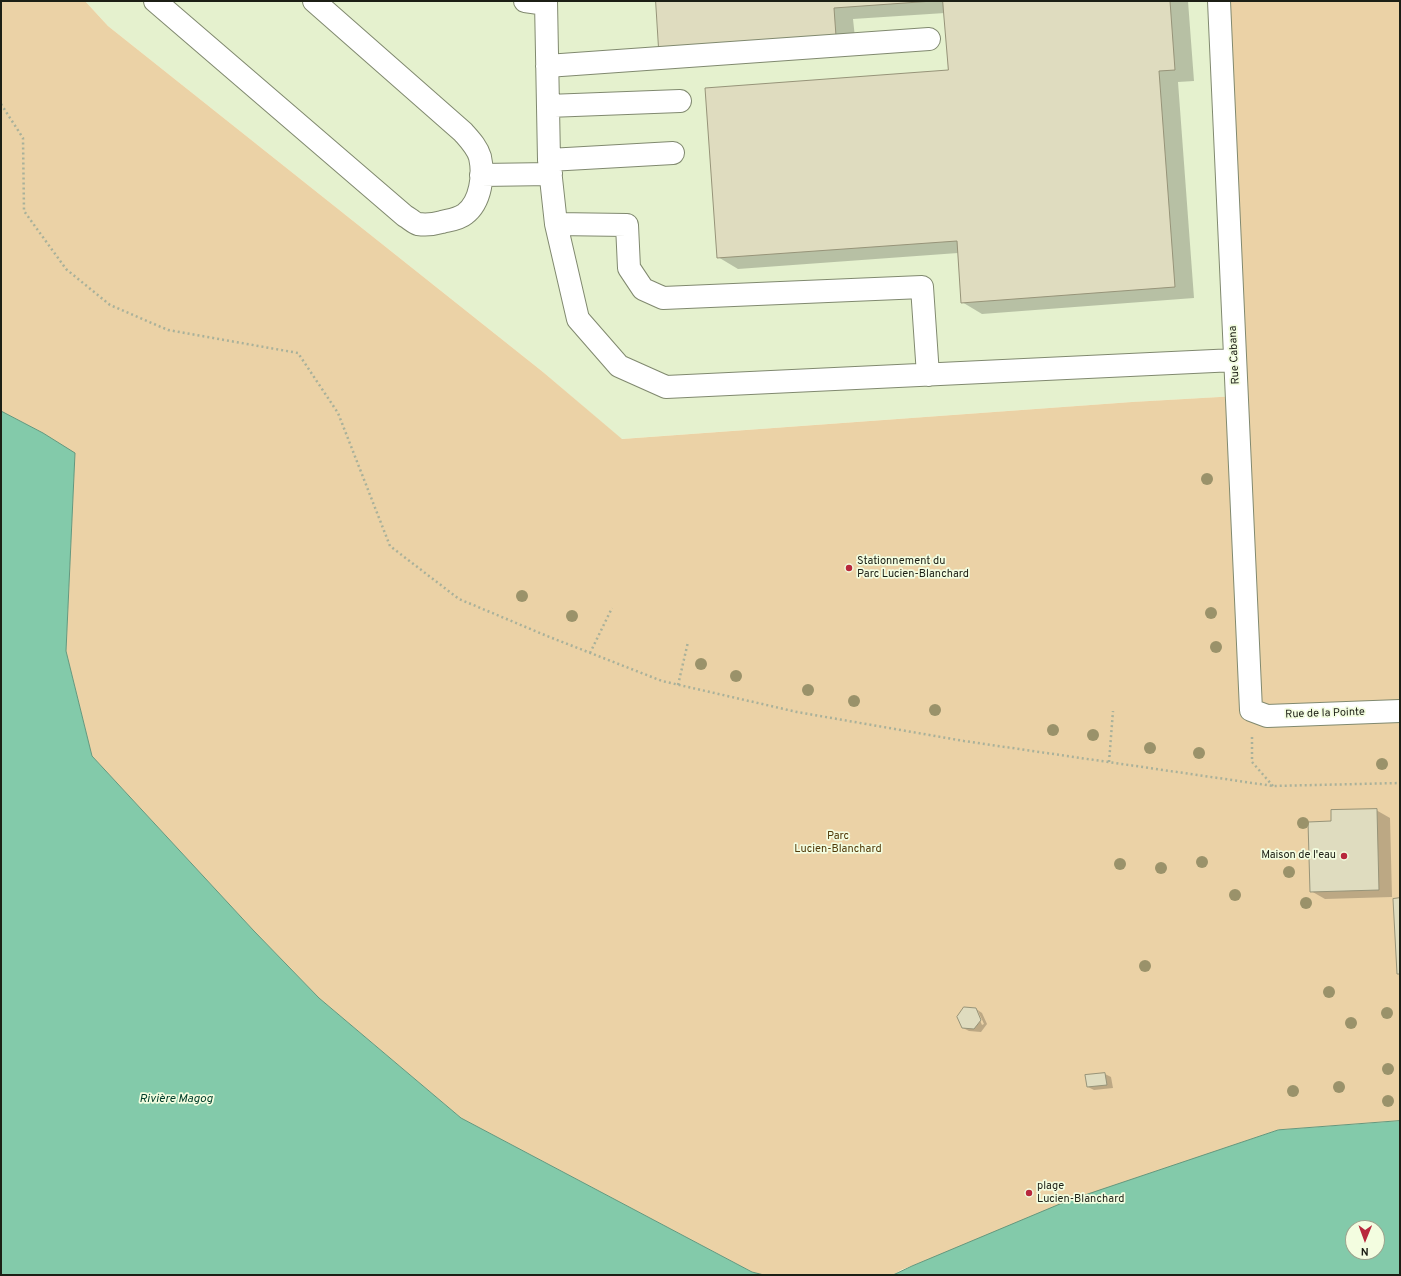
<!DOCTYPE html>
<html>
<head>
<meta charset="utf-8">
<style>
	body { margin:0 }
	#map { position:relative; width:1401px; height:1276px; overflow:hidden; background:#f3fde0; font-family:Overpass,sans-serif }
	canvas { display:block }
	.frame { position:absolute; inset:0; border:2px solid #1c1f15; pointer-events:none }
	.north { position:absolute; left:1345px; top:1220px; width:40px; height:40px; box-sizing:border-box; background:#f3fde0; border:1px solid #9da48f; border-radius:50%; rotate:181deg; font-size:11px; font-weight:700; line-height:16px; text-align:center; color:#1c1f15 }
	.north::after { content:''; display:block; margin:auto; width:14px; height:18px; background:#b8273c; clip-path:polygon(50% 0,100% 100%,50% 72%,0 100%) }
</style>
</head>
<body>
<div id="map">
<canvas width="1401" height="1276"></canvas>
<div class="frame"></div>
<div class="north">N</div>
</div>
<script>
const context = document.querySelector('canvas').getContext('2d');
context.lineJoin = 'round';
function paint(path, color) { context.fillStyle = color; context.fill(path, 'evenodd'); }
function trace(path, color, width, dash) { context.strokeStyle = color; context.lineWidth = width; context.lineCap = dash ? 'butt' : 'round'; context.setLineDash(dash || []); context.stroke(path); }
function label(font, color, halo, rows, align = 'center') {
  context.font = font + ' Overpass,sans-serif'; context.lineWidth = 3.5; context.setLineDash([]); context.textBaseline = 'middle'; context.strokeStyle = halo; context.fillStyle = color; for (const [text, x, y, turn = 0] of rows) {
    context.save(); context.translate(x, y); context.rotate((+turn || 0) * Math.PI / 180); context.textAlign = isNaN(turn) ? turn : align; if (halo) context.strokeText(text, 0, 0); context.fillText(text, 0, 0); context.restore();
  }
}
const built = new Path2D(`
	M 85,1 L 1400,1 L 1237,396 L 1132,402 L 621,439 L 543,372 L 108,26 Z`);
const green = new Path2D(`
	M 1,1 L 85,1 L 108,26 L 543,372 L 622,439 L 1132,402 L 1237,396 L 1219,1 L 1400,1 L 1400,1121 L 1278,1130 L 1209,1154 L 901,1270 L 893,1275 L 764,1275 L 752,1272 L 461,1118 L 319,998 L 254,931 L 92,756 L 66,651 L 75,454 L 43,433 L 1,411 Z`);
const water = new Path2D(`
	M 1,411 L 43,433 L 75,453 L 66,651 L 92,756 L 254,931 L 319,998 L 461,1118 L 752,1272 L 764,1275 L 1,1275 Z
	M 1400,1121 L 1400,1275 L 893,1275 L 912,1266 L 1067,1201 L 1278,1130 ZM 1353,1228 L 1377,1228 L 1377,1252 L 1353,1252 Z`);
const shadow = new Path2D(`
	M 657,1 L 1188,1 L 1194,81 L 1178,82 L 1194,298 L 982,314 L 962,302 L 958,253 L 738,269 L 718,257 L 949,71 L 945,13 L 853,19 L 856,47 Z
	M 1376,810 L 1390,818 L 1392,897 L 1325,899 L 1311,891 L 1332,822 Z
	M 976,1009 L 982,1013 L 987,1024 L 981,1032 L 969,1031 L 963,1028 ZM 976,1011 L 978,1011 L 984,1024 L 982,1025 Z
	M 1105,1074 L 1111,1077 L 1113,1088 L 1094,1090 L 1088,1087 Z`);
const building = new Path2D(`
	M 656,1 L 933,1 L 834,8 L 836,36 L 659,49 Z
	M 943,1 L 1170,1 L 1175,70 L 1159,71 L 1175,287 L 961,303 L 957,241 L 717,258 L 705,88 L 948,70 Z
	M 1377,809 L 1379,890 L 1310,892 L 1308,822 L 1331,821 L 1331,810 Z
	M 1400,898 L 1400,974 L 1397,974 L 1393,899 Z
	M 964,1007 L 976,1008 L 981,1020 L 974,1029 L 962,1028 L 957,1017 Z
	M 1105,1073 L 1107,1085 L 1087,1087 L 1085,1075 Z`);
const path = new Path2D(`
	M 1,104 L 23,138 L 24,211 L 66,269 L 110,305 L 168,330 L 298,353 L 338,413 L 390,546 L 459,599 L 547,636 L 662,681 L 797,712 L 964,741 L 1273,786 L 1400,783
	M 590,653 L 612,608
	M 678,685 L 688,642
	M 1252,737 L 1252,762 L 1273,786
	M 1109,762 L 1113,711`);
const minor = new Path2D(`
	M 155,1 L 405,216 C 409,218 414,223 418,224 C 425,225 435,224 442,222 C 450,220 459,219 465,214 C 481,202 484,175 480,157 C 477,147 470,140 463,132 L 314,1
	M 525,1 L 546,4
	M 546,1 L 549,160 L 556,224 L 578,319 L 619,366 L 666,387 L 1235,360
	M 1219,1 L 1251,710 L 1267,716 L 1400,711
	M 547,66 L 929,39
	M 548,106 L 680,101
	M 549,160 L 673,153
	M 481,175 L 551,174
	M 556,224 L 627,225 L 629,268 L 643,289 L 663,298 L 922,287 L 928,375`);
const trees = [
	[1207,479],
	[522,596],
	[1211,613],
	[572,616],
	[1216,647],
	[701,664],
	[736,676],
	[808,690],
	[854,701],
	[935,710],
	[1053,730],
	[1093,735],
	[1150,748],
	[1199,753],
	[1382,764],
	[1303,823],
	[1202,862],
	[1120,864],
	[1161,868],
	[1289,872],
	[1235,895],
	[1306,903],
	[1145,966],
	[1329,992],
	[1387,1013],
	[1351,1023],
	[1388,1069],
	[1339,1087],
	[1293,1091],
	[1388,1101]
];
const markers = [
	[849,568,4,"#b8273c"],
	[1344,856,4,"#b8273c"],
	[1029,1193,4,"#b8273c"]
];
const streetNames = [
	["Rue Cabana",1235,355,-93],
	["Rue de la Pointe",1325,714,-2]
];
const poiNames = [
	["Stationnement du",857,562],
	["Parc Lucien-Blanchard",857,575],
	["Maison de l'eau",1336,856,"right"],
	["plage",1037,1187],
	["Lucien-Blanchard",1037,1200]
];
const parkNames = [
	["Parc",838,837],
	["Lucien-Blanchard",838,850]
];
const waterNames = [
	["Rivière Magog",176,1100]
];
paint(built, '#e5f1ce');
paint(green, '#ebd2a6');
paint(water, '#83caaa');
trace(water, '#64977d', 1);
paint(shadow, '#0003');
paint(building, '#dfdcbf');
trace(building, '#979479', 1);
trace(minor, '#80896f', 24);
trace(path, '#a9b19a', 2.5, [2, 3]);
trace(minor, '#fff', 22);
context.fillStyle = '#9a926a';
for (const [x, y] of trees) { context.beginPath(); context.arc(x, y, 6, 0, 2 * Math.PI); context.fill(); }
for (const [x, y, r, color] of markers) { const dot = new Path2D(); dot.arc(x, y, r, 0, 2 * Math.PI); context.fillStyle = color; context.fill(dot); trace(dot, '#f3fde0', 1.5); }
label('11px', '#1c1f15', '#f3fde0', streetNames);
label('11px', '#1c1f15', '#f3fde0', poiNames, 'left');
label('11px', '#513a09', '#f3fde0', parkNames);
label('italic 12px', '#04412d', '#f3fde0', waterNames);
</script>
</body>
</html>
